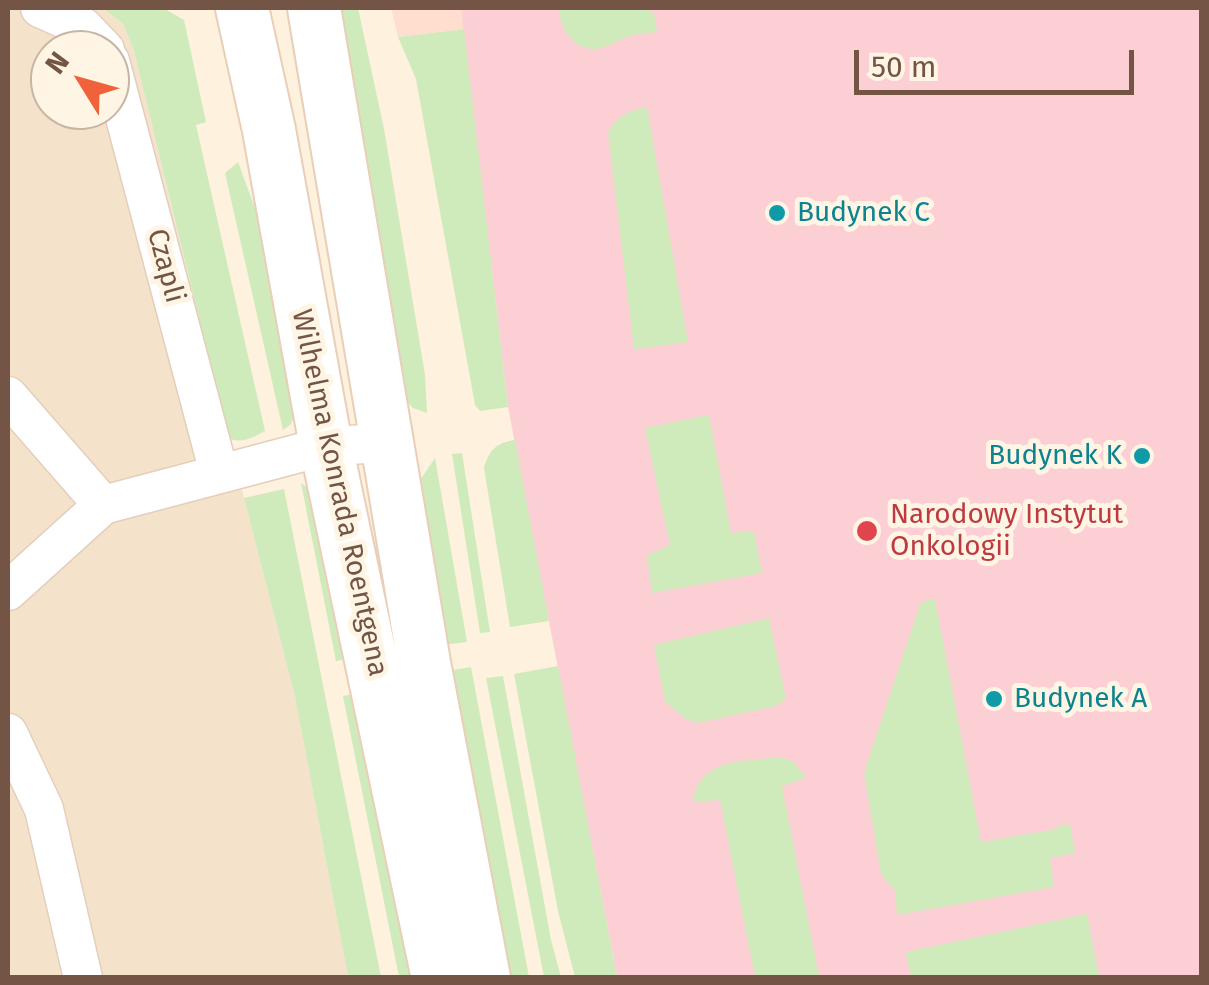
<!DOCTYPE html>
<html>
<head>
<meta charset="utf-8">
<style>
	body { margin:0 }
	#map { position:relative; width:1209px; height:985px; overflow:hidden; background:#fef1dd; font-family:"Fira Sans",sans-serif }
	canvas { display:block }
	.frame { position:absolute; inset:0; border:10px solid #745545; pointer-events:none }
	.north { position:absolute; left:30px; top:30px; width:100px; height:100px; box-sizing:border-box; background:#fff5e5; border:2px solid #c7b5a5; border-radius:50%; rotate:307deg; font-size:28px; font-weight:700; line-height:40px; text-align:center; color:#745545 }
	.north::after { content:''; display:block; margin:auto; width:35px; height:45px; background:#f06239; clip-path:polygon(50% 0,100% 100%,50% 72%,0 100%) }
	.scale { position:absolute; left:854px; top:50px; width:280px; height:45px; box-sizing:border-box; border:5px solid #745545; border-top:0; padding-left:12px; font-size:30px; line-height:35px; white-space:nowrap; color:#745545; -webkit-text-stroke:8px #fff5e5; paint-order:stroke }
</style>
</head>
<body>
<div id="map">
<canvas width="1209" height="985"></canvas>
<div class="frame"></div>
<div class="north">N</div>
<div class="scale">50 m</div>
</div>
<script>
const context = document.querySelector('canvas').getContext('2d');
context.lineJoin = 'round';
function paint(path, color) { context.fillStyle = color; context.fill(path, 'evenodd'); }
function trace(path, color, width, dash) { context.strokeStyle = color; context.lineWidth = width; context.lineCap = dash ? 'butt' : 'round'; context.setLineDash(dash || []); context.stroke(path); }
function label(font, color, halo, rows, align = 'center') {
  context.font = font + ' "Fira Sans",sans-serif'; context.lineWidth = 10; context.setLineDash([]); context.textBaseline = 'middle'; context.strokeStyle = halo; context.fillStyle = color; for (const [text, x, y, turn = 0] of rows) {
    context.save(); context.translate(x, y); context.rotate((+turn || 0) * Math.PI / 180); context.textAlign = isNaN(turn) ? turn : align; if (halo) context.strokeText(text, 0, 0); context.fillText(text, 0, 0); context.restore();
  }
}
const residential = new Path2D(`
	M 8,8 L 103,8 L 123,24 L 134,51 L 207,353 L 295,697 L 348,977 L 8,977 ZM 50,50 L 110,50 L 110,110 L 50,110 Z`);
const commercial = new Path2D(`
	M 391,8 L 461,8 L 464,29 L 398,37 Z`);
const medical = new Path2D(`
	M 461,8 L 1201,8 L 1201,977 L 617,977 L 508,407 Z`);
const green = new Path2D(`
	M 103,8 L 163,8 L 184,20 L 206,122 L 196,125 L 265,431 C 252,438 242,444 228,438 L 134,51 L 123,24 Z
	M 341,8 L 358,8 L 384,129 L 425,375 L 427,413 L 413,408 L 402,396 Z
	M 559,8 L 647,8 L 654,14 L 657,32 C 650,33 641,33 633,35 C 623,37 614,44 604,47 C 578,56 559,31 559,8 Z
	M 464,29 L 508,407 L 480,411 L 475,405 L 416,79 L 398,37 Z
	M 647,107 L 688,342 L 634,349 L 608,132 C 618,115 628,111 647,107 Z
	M 238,162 L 272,254 L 296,410 L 291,424 L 283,430 L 225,173 Z
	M 709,415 L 731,533 L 754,531 L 762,573 L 652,593 L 647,555 L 670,545 L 645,428 Z
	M 515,440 L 549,621 L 510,627 L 484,468 C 489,450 496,443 515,440 Z
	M 462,453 L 490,632 L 480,633 L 452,454 Z
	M 435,458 L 467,642 L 442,645 L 418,483 Z
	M 301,483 L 312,491 L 352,658 L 336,661 Z
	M 284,489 L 381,977 L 348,977 L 295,697 L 244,498 Z
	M 935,599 L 981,842 L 1057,829 L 1057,826 L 1070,824 L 1075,853 L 1050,858 L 1054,887 L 897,915 L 895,891 L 881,874 L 864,773 L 921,602 Z
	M 769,618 L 786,699 L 776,706 L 697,723 L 686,719 L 665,702 L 654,645 Z
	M 558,666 L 617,977 L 575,977 L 558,911 L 514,674 Z
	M 471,667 L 529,977 L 504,977 L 447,671 Z
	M 503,676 L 551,940 L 561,977 L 544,977 L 486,678 Z
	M 359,693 L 417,977 L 399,977 L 343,696 Z
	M 781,757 L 794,762 L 806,778 L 782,786 L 819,977 L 755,977 L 720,800 L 693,802 C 700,757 743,762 781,757 Z
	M 1087,914 L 1099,977 L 911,977 L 906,952 Z`);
const street = new Path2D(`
	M 40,8 L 83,27 L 105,50
	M 110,61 L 219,473
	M 8,396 L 103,505
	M 8,591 L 103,505 L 326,446 L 389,443
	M 8,733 L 44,809 L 83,978`);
const secondary = new Path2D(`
	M 242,8 L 269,130 L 326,446 L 438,978
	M 314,8 L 424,663 L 484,978`);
const markers = [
	[777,213,10,"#0f9aa8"],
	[1142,456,10,"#0f9aa8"],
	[867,531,12,"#e0444e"],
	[994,699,10,"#0f9aa8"]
];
const cultureNames = [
	["Budynek C",797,213],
	["Budynek K",1122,456,"right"],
	["Budynek A",1014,699]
];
const streetNames = [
	["Czapli",165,266,75],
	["Wilhelma Konrada Roentgena",339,493,78]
];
const healthNames = [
	["Narodowy Instytut",890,515],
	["Onkologii",890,547]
];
paint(residential, '#f5e2cb');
paint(commercial, '#ffded0');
paint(medical, '#fccfd5');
paint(green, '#cfebbb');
trace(street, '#e4cebc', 41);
trace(secondary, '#e9cfb9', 56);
trace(street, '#fff', 38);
trace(secondary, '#fff', 52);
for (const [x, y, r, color] of markers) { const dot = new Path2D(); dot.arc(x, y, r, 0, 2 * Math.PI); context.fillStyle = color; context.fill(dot); trace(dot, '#fff5e5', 4); }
label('28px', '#0d838f', '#fff5e5', cultureNames, 'left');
label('28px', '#745545', '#fff5e5', streetNames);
label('28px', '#be3a42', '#fff5e5', healthNames, 'left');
</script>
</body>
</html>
